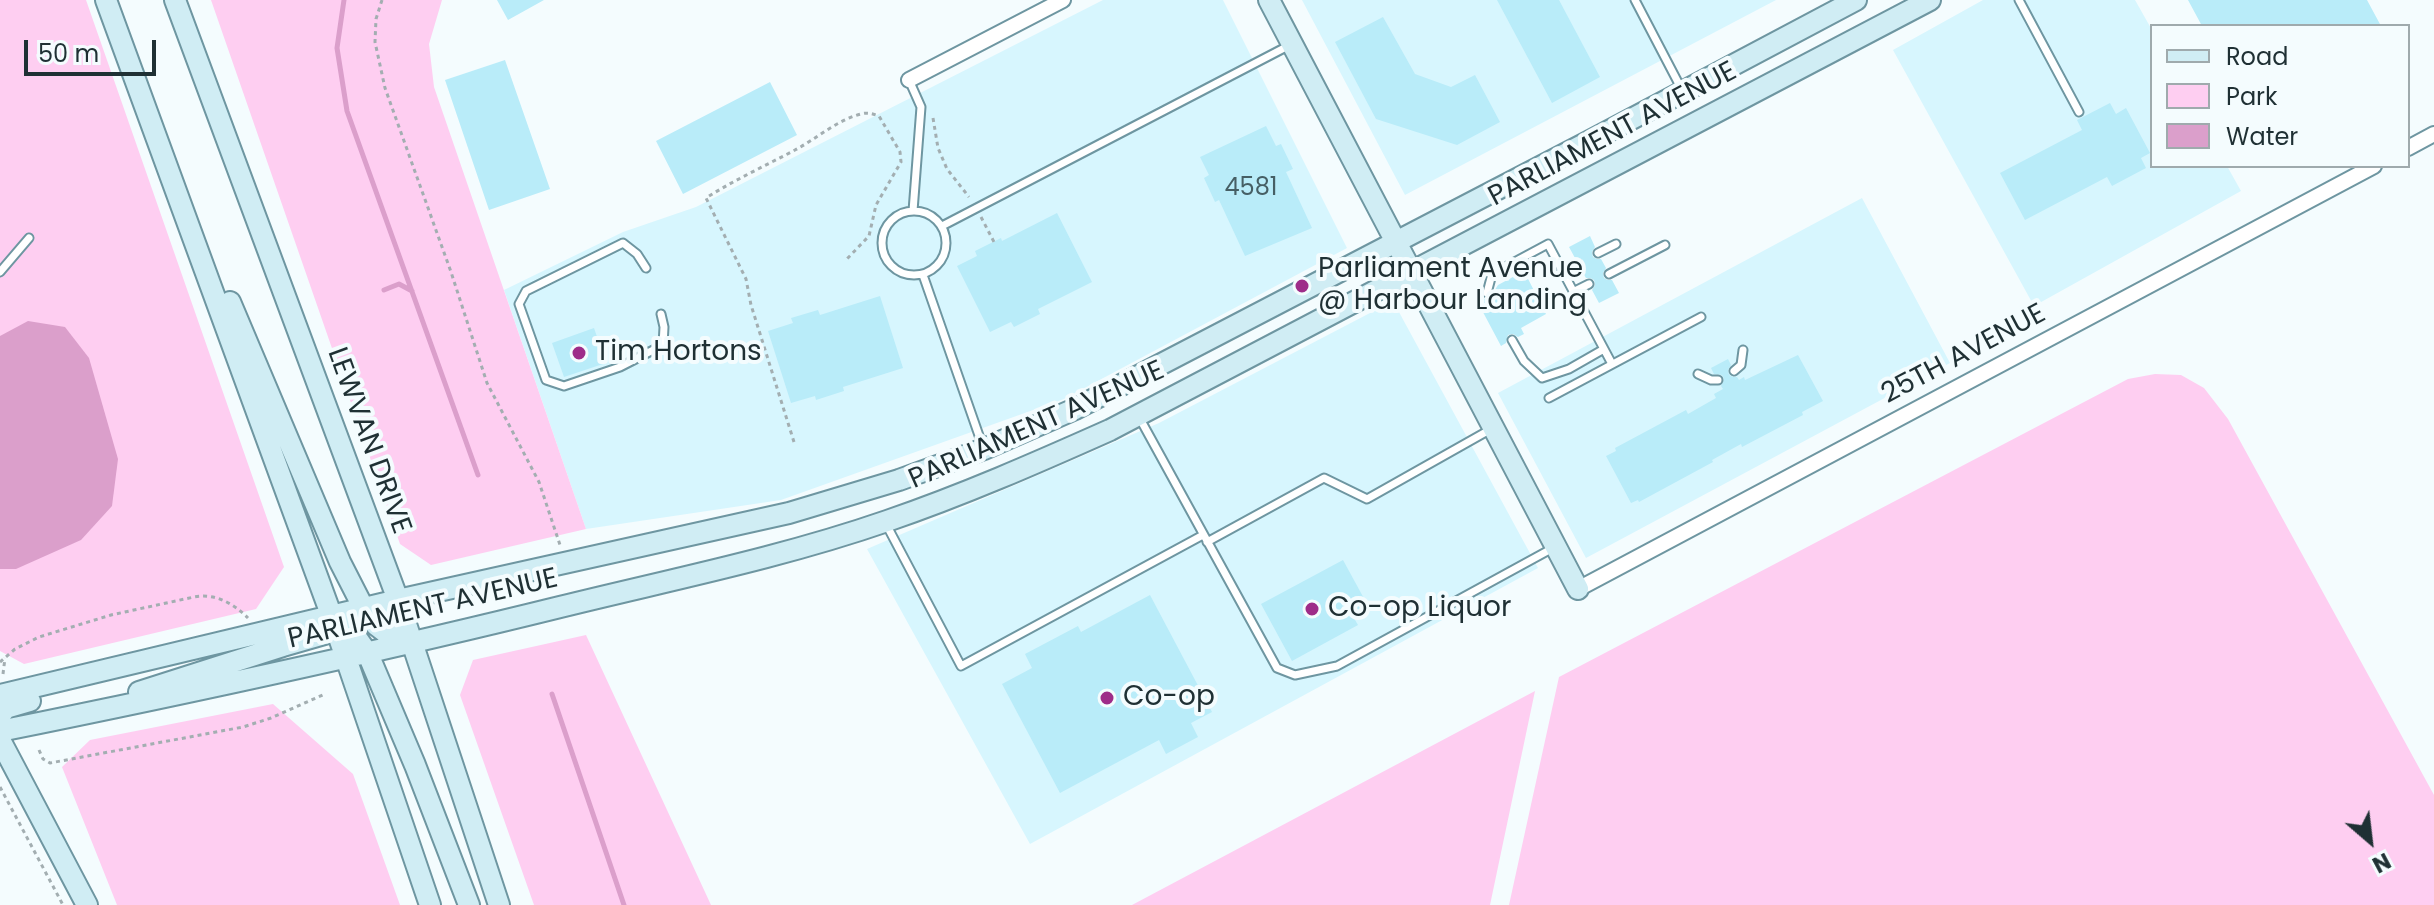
<!DOCTYPE html>
<html>
<head>
<meta charset="utf-8">
<style>
	body { margin:0 }
	#map { position:relative; width:2434px; height:905px; overflow:hidden; background:#f4fcfe; font-family:Poppins,sans-serif }
	canvas { display:block }
	.legend { position:absolute; left:2150px; top:24px; width:260px; height:144px; box-sizing:border-box; background:#f4fcfe; border:2px solid #9faaad; margin:0; padding:10px 14px; list-style:none; font-size:24px; color:#1f3034 }
	.legend li { display:flex; align-items:center; gap:16px; height:40px }
	.legend b { width:40px; border:2px solid #9faaad }
	.north { position:absolute; left:2330px; top:801px; width:80px; height:80px; -webkit-text-stroke:6px #f4fcfe; paint-order:stroke; rotate:152deg; font-size:22px; font-weight:700; line-height:32px; text-align:center; color:#1f3034 }
	.north::after { content:''; display:block; margin:auto; width:28px; height:36px; background:#1f3034; clip-path:polygon(50% 0,100% 100%,50% 72%,0 100%) }
	.scale { position:absolute; left:24px; top:40px; width:132px; height:36px; box-sizing:border-box; border:4px solid #1f3034; border-top:0; padding-left:10px; font-size:24px; line-height:28px; white-space:nowrap; color:#1f3034; -webkit-text-stroke:6px #f4fcfe; paint-order:stroke }
</style>
</head>
<body>
<div id="map">
<canvas width="2434" height="905"></canvas>
<ul class="legend">
<li><b style="height:10px;background:#d0edf4"></b>Road</li>
<li><b style="height:22px;background:#fecef1"></b>Park</li>
<li><b style="height:22px;background:#db9fcb"></b>Water</li>
</ul>
<div class="north">N</div>
<div class="scale">50 m</div>
</div>
<script>
const context = document.querySelector('canvas').getContext('2d');
context.lineJoin = 'round';
function paint(path, color) { context.fillStyle = color; context.fill(path, 'evenodd'); }
function trace(path, color, width, dash) { context.strokeStyle = color; context.lineWidth = width; context.lineCap = dash ? 'butt' : 'round'; context.setLineDash(dash || []); context.stroke(path); }
function label(font, color, halo, rows, align = 'center') {
  context.font = font + ' Poppins,sans-serif'; context.lineWidth = 8; context.setLineDash([]); context.textBaseline = 'middle'; context.strokeStyle = halo; context.fillStyle = color; for (const [text, x, y, turn = 0] of rows) {
    context.save(); context.translate(x, y); context.rotate((+turn || 0) * Math.PI / 180); context.textAlign = isNaN(turn) ? turn : align; if (halo) context.strokeText(text, 0, 0); context.fillText(text, 0, 0); context.restore();
  }
}
const built = new Path2D(`
	M 1103,0 L 1223,0 L 1347,248 L 1064,399 L 781,500 L 586,529 L 504,290 L 623,232 L 696,207 Z
	M 1302,0 L 1776,0 L 1405,195 Z
	M 1983,0 L 2135,0 L 2152,30 L 2152,166 L 2227,166 L 2241,191 L 2034,306 L 1893,50 Z
	M 1862,198 L 1950,363 L 1586,558 L 1498,393 Z
	M 1393,301 L 1538,568 L 1030,844 L 867,549 L 1159,423 Z`);
const green = new Path2D(`
	M 0,0 L 86,0 L 284,567 L 256,609 L 24,664 L 0,651 Z
	M 211,0 L 442,0 L 429,44 L 434,87 L 586,529 L 431,565 L 400,544 Z
	M 2155,374 L 2181,375 L 2204,388 L 2228,419 L 2434,795 L 2434,905 L 1509,905 L 1559,677 L 2128,379 Z
	M 586,635 L 711,905 L 534,905 L 460,695 L 473,660 Z
	M 1535,691 L 1490,905 L 1132,905 Z
	M 273,704 L 353,774 L 400,905 L 117,905 L 62,767 L 90,740 Z`);
const water = new Path2D(`
	M 28,321 L 65,327 L 89,358 L 118,459 L 112,506 L 81,540 L 16,569 L 0,569 L 0,336 Z`);
const stream = new Path2D(`
	M 344,0 L 337,48 L 347,111 L 478,475
	M 384,290 L 399,284 L 412,291
	M 552,694 L 624,905`);
const building = new Path2D(`
	M 497,0 L 544,0 L 508,20 Z
	M 1497,0 L 1559,0 L 1600,77 L 1552,103 Z
	M 2188,0 L 2367,0 L 2381,26 L 2202,26 Z
	M 1383,17 L 1415,74 L 1451,87 L 1475,75 L 1500,122 L 1457,145 L 1376,119 L 1335,42 Z
	M 505,60 L 550,189 L 489,210 L 445,80 Z
	M 770,82 L 797,135 L 683,194 L 656,141 Z
	M 2110,103 L 2116,114 L 2126,108 L 2150,153 L 2141,158 L 2146,168 L 2112,186 L 2107,177 L 2025,220 L 2000,173 L 2082,130 L 2077,120 Z
	M 1266,126 L 1276,146 L 1281,144 L 1293,169 L 1286,172 L 1312,228 L 1245,256 L 1219,200 L 1215,202 L 1204,178 L 1209,175 L 1200,157 Z
	M 1057,213 L 1092,282 L 1038,309 L 1040,314 L 1014,327 L 1011,322 L 990,332 L 957,266 L 977,256 L 975,251 L 1001,238 L 1002,241 Z
	M 1590,236 L 1595,247 L 1592,252 L 1593,257 L 1597,259 L 1601,259 L 1606,268 L 1603,273 L 1604,278 L 1608,280 L 1612,280 L 1619,293 L 1599,303 L 1592,290 L 1595,285 L 1594,280 L 1590,278 L 1586,278 L 1581,270 L 1584,265 L 1583,260 L 1575,258 L 1569,247 Z
	M 1524,271 L 1546,314 L 1521,328 L 1524,334 L 1518,337 L 1513,334 L 1508,335 L 1506,343 L 1501,346 L 1476,299 L 1481,296 L 1485,299 L 1489,299 L 1498,285 Z
	M 880,296 L 903,368 L 843,387 L 844,391 L 816,400 L 815,396 L 791,403 L 768,331 L 793,323 L 791,318 L 818,310 L 820,315 Z
	M 594,328 L 606,363 L 564,377 L 552,343 Z
	M 1798,355 L 1823,401 L 1802,412 L 1803,415 L 1742,447 L 1741,444 L 1712,460 L 1713,462 L 1639,502 L 1638,500 L 1631,503 L 1606,456 L 1616,451 L 1615,448 L 1686,410 L 1688,414 L 1716,398 L 1714,394 L 1723,389 L 1721,386 L 1724,379 L 1722,375 L 1714,374 L 1711,368 L 1728,359 L 1731,365 L 1728,370 L 1729,375 L 1733,377 L 1737,377 L 1739,380 L 1744,377 L 1745,380 Z
	M 1343,560 L 1367,604 L 1351,613 L 1358,625 L 1292,661 L 1261,604 Z
	M 1150,595 L 1212,712 L 1191,723 L 1198,737 L 1166,754 L 1159,740 L 1060,793 L 1002,684 L 1032,668 L 1025,654 L 1078,626 L 1081,632 Z`);
const path = new Path2D(`
	M 382,0 L 376,19 L 375,42 L 385,88 L 451,272 L 487,383 L 539,482 L 560,545
	M 933,118 L 938,148 L 947,169 L 969,197
	M 981,217 L 994,242
	M 794,442 L 751,305 L 746,279 L 706,198 C 734,180 765,166 795,150 C 816,139 837,120 861,114 C 868,112 873,114 879,116 L 900,152 L 901,162 L 876,205 L 869,236 L 845,261
	M 0,662 L 15,649 L 39,637 L 111,615 L 194,597 C 215,593 233,603 248,618
	M 3,674 L 5,658
	M 39,750 L 43,759 L 50,763 L 243,727 L 271,718 L 325,694
	M 0,787 L 63,905`);
const lane = new Path2D(`
	M 1635,0 L 1682,90
	M 2019,0 L 2079,112
	M 909,80 L 921,107 L 913,211
	M882 243a32 32 0 1 1 64 0a32 32 0 1 1-64 0Z
	M 942,226 L 1290,45
	M 1598,253 L 1616,244
	M 646,268 L 637,254 L 623,243 L 526,291 L 519,304 L 546,380 L 564,386 L 620,367 L 663,345 L 664,327 L 661,314
	M 0,272 L 29,238
	M 1562,272 L 1578,264
	M 1609,274 L 1665,245
	M 923,275 L 983,447
	M 1573,292 L 1589,284
	M 1487,293 L 1492,274 L 1548,244 L 1612,364
	M 1512,340 L 1524,361 L 1542,378 L 1569,369 L 1604,349
	M 1734,371 L 1741,365 L 1743,350
	M 1698,374 L 1711,380 L 1718,380
	M 1549,398 L 1701,317
	M 1139,417 L 1277,668 L 1295,675 L 1337,666 L 1553,548
	M 886,524 L 961,666 L 1203,535
	M 1207,542 L 1324,478 L 1367,499 L 1493,428`);
const street = new Path2D(`
	M 909,80 L 1063,0
	M 2408,148 L 2434,134
	M 1578,589 L 2374,166`);
const secondary = new Path2D(`
	M 106,0 L 332,617 L 430,905
	M 175,0 L 398,600 L 499,905
	M 1269,0 L 1578,589
	M 230,302 L 340,562 L 364,609 L 376,625 L 389,635 L 412,643
	M 339,621 L 349,627 L 368,654 L 415,765 L 469,905
	M 139,692 L 283,646 L 349,627
	M 0,695 L 398,600 L 789,513 L 899,480 L 984,449 L 1075,409 L 1590,141 L 1856,0
	M 0,715 L 6,708 L 30,701
	M 0,731 C 188,693 374,653 560,607 C 669,580 780,558 887,521 C 963,495 1036,463 1110,430 L 1930,0
	M 0,740 L 87,905`);
const markers = [
	[1302,286,8,"#9e2c89"],
	[579,353,8,"#9e2c89"],
	[1312,609,8,"#9e2c89"],
	[1107,698,8,"#9e2c89"]
];
const numberNames = [
	["4581",1251,189]
];
const streetNames = [
	["PARLIAMENT AVENUE",1613,135,-28],
	["25TH AVENUE",1964,355,-28],
	["PARLIAMENT AVENUE",1037,426,-24],
	["LEWVAN DRIVE",368,441,70],
	["PARLIAMENT AVENUE",423,610,-13]
];
const poiNames = [
	["Parliament Avenue",1318,270],
	["@ Harbour Landing",1318,302],
	["Tim Hortons",595,353],
	["Co-op Liquor",1328,609],
	["Co-op",1123,698]
];
paint(built, '#d7f6fe');
paint(green, '#fecef1');
paint(water, '#db9fcb');
trace(stream, '#db9fcb', 5);
paint(building, '#b9ecf9');
trace(lane, '#6e96a1', 11);
trace(street, '#6e96a1', 18);
trace(secondary, '#6e96a1', 24);
trace(path, '#a3aeb1', 3, [4, 4]);
trace(lane, '#fff', 7);
trace(street, '#fff', 14);
trace(secondary, '#d0edf4', 20);
for (const [x, y, r, color] of markers) { const dot = new Path2D(); dot.arc(x, y, r, 0, 2 * Math.PI); context.fillStyle = color; context.fill(dot); trace(dot, '#f4fcfe', 3); }
label('24px', '#465f65', null, numberNames);
label('28px', '#1f3034', '#f4fcfe', streetNames);
label('28px', '#1f3034', '#f4fcfe', poiNames, 'left');
</script>
</body>
</html>
